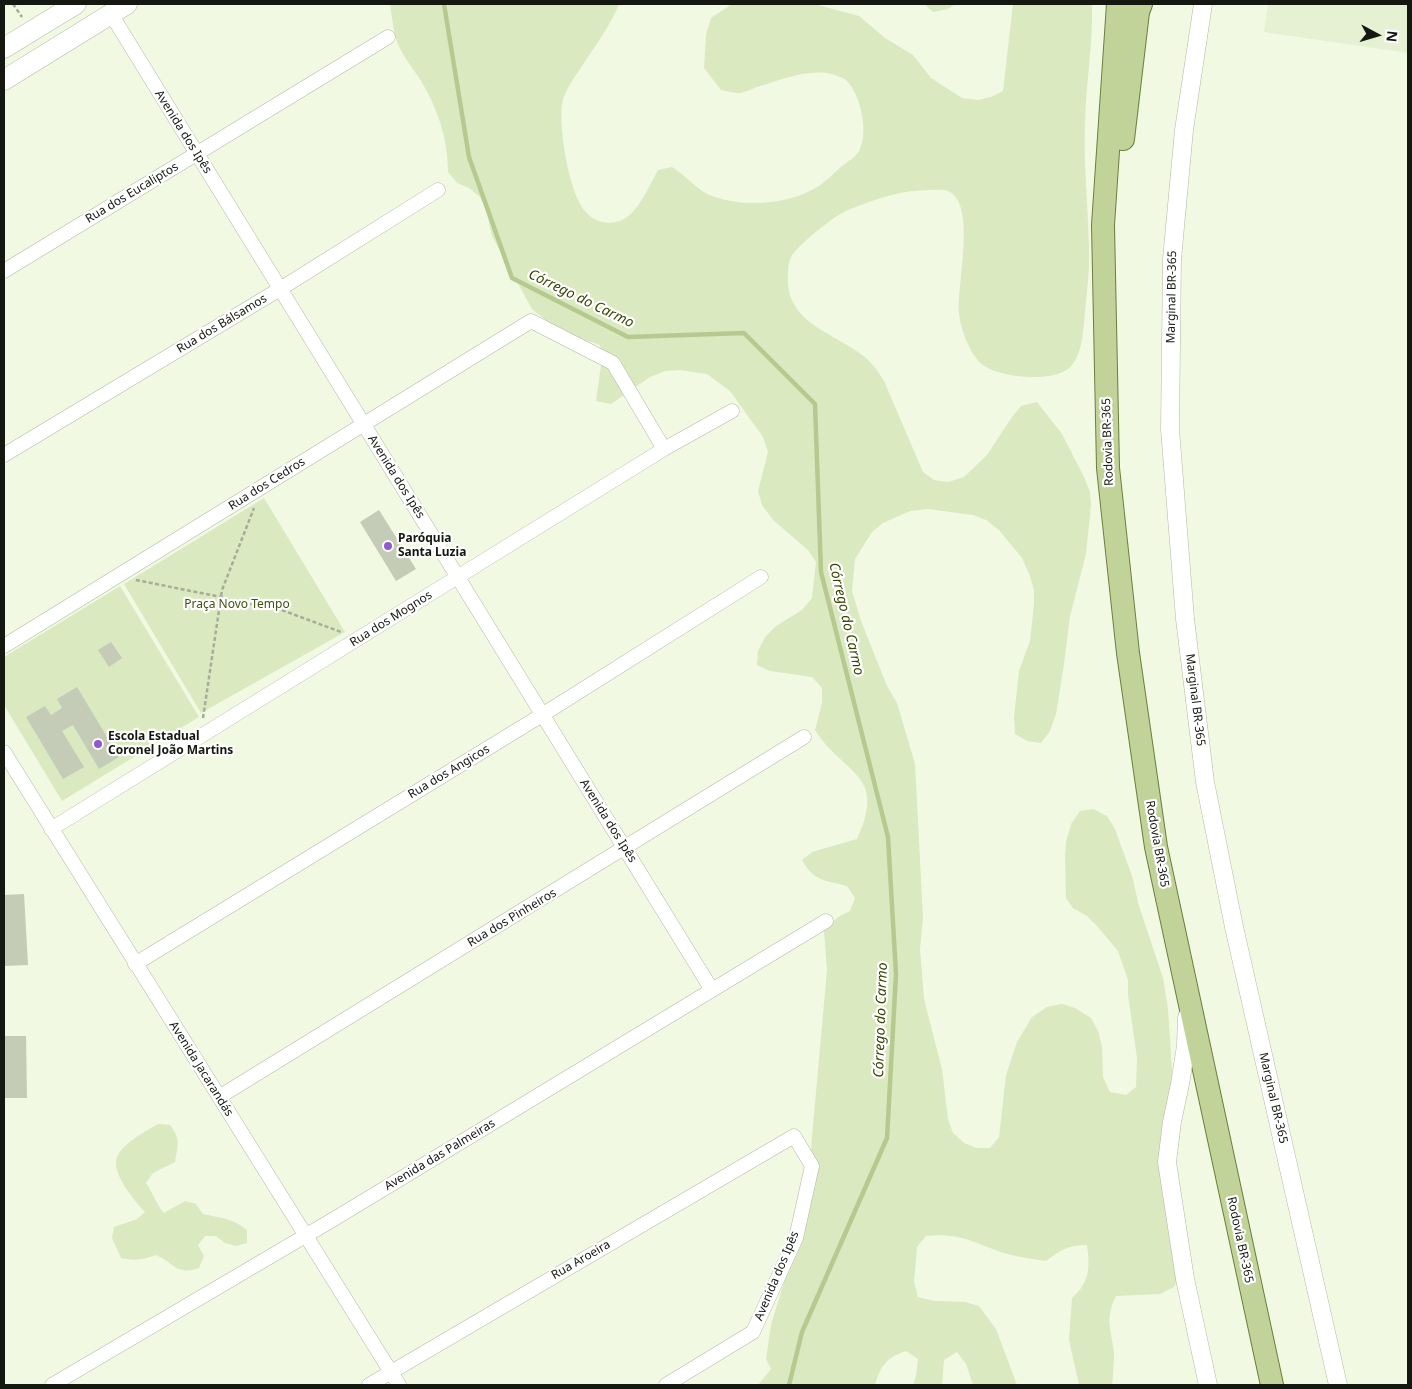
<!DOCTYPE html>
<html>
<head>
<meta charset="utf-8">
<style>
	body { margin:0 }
	#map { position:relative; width:1412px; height:1389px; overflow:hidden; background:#f1f9e2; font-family:"Noto Sans",sans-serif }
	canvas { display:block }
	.frame { position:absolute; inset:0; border:5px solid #151810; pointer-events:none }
	.north { position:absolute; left:1352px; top:10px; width:50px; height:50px; -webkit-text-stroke:4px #fff; paint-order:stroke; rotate:96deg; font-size:14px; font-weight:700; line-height:20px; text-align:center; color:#151810 }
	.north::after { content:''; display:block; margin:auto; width:18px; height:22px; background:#151810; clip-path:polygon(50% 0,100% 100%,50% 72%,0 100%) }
</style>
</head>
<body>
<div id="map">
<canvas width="1412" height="1389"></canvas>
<div class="frame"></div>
<div class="north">N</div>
</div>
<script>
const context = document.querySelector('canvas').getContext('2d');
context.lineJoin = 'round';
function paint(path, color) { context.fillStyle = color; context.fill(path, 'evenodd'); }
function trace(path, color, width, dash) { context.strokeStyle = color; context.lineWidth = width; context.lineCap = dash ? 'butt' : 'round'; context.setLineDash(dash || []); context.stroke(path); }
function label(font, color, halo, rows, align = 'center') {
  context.font = font + ' "Noto Sans",sans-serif'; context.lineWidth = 4.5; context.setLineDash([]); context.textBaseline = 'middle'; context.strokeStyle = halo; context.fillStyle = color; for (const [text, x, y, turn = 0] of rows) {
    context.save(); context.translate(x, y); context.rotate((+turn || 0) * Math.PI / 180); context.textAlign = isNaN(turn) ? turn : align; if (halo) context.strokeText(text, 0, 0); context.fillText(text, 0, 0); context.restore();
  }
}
const built = new Path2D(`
	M 1268,4 L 1408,4 L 1408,53 L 1264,32 Z`);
const green = new Path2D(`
	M 390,4 L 619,4 C 612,23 592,51 580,69 C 574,78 567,88 563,99 C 557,122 569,195 586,212 C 595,223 611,226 624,219 C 639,211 650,184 658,170 L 672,167 C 687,176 698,192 715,197 C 747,208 790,204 819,186 C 827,180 834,173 842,166 C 847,162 855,158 859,151 C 869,132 861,95 846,80 C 842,77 837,76 832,74 C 807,68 778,81 754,88 C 750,90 745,92 740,93 C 734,93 727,91 721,90 L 704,68 L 706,35 L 711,18 L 732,4 L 814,4 L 859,16 L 885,38 L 913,55 L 931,78 L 962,98 L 978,100 L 991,97 L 1003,91 L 1013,4 L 1092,4 C 1093,44 1086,83 1085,123 C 1083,171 1090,220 1089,268 C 1088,283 1086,298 1085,313 C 1083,330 1083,351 1072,365 C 1058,384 1000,378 983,365 C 979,363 976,357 973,354 C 966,341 960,327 959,312 C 957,284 976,207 950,192 C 945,189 936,190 930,190 C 900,190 876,199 848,210 C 836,214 797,246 791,257 C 789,261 788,268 788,272 C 783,324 835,332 866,358 C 874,365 879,373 884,381 L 923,472 L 934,480 L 948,482 L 964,477 L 987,455 L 1012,417 L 1021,406 L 1037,402 L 1062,434 L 1084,477 L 1090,492 L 1091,505 L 1086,554 L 1070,616 L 1064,664 L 1056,714 L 1050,731 L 1041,743 L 1027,741 L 1015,734 L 1014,717 L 1019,671 L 1030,641 L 1034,604 L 1034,590 L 1030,576 L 1022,558 L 999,530 L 986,520 L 973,515 L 928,509 L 910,511 L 883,523 L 872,532 L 855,559 L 852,591 L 861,621 L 887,686 L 897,703 L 915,764 L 923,918 L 920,949 L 924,999 L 942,1069 L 948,1119 L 953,1133 L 964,1143 L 977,1148 L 990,1148 L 999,1137 L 1006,1075 L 1017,1042 L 1032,1017 L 1047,1007 L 1062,1004 L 1075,1008 L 1091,1018 L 1098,1031 L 1102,1046 L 1103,1077 L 1110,1092 L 1126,1095 L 1136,1087 L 1137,1058 L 1128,995 L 1128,980 L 1118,951 L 1097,926 L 1087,916 L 1073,908 L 1066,898 L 1065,856 L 1066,842 L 1071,824 L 1080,811 L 1093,809 L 1107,816 L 1115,829 L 1132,876 L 1139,906 L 1163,978 L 1168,1009 L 1173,1086 L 1166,1154 L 1181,1273 L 1174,1287 L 1160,1294 L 1116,1296 C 1104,1319 1112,1331 1114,1354 C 1114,1364 1113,1375 1112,1385 L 1079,1385 L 1069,1340 L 1072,1298 C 1090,1282 1090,1268 1087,1245 C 1068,1245 1061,1250 1046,1261 C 1033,1259 1018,1257 1004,1253 C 974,1243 961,1232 926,1236 L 917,1247 L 914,1282 L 918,1297 L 934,1301 L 965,1302 L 979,1306 L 996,1329 L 1017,1385 L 973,1385 L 966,1364 L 957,1352 L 944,1360 L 942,1385 L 913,1385 L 916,1376 L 918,1359 L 906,1351 C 886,1358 881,1365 875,1385 L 758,1385 L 771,1369 L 766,1359 L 771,1325 L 785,1279 L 807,1192 L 827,970 L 824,931 L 838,917 L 850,911 L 855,898 L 847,886 C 825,880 814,882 802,860 L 812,852 L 857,839 C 888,773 843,775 815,730 L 822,703 L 822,688 L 812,677 L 770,671 L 757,665 L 758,651 L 765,637 L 776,626 L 802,610 L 812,598 L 816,562 L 808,550 L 773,520 L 762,505 L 758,491 L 768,452 L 763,437 L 730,391 L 707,374 L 679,370 L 665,371 L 650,377 L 611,404 L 596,401 L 602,358 L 600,345 L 570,335 L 557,329 L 532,309 L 492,236 L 486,209 L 480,197 L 469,188 L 457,183 L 448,172 C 448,139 438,109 421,81 C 413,68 403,57 397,42 C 393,30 392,16 390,4 Z
	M 924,4 L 955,4 L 948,9 L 933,12 Z
	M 264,498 L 345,632 L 201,713 L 124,584 Z
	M 120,586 L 199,717 L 62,801 L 4,705 L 4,657 Z
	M 158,1124 L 170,1125 C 181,1139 178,1145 175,1162 L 153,1173 L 146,1183 C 153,1193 156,1204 164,1213 L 185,1201 L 196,1204 L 203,1214 C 221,1218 232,1218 247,1230 L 247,1243 L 236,1246 L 225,1243 L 216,1236 L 205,1236 L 198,1245 L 204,1256 L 199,1268 C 176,1276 175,1263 156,1255 C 143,1260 134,1261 121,1258 L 112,1238 L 114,1227 L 137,1219 L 145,1212 C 135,1201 115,1178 116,1162 C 117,1146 146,1131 158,1124 Z`);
const stream = new Path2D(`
	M 444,4 L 469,157 L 512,278 L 628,337 L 744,333 L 815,404 L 821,572 L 888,837 L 896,974 L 887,1138 L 802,1332 L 789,1385`);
const building = new Path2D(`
	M 379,510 L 416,569 L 396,581 L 360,522 Z
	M 111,642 L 122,658 L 109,667 L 98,650 Z
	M 77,687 L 119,757 L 99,769 L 73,725 L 62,731 L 84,767 L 63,779 L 26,717 L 45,706 L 51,715 L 62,708 L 57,699 Z
	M 24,894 L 28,965 L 4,966 L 4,895 Z
	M 4,1036 L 26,1036 L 27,1098 L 4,1098 Z`);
const path = new Path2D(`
	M 13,4 L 22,17
	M 136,580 L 221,597 L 239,603 L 271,606 L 341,632
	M 203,718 L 222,590 L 254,508`);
const minor = new Path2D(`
	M 111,14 L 712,990
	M 4,271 L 388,37
	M 4,455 L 280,289 L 438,190
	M 4,646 L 531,321 L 613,363 L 664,449
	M 4,752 L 399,1385
	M 51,829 L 664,449 L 732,411
	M 135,964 L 542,715 L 761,577
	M 219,1097 L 804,737
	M 52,1385 L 334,1219 L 826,921
	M 369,1385 L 794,1136 L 812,1166 L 796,1238 L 753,1332 L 666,1385`);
const tertiary = new Path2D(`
	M 1203,4 L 1184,130 L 1172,259 L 1170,429 L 1185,619 L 1205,782 L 1234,927 L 1338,1385
	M 1187,1017 L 1186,1046 L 1180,1084 L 1172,1122 L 1167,1162 L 1185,1279 L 1208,1385`);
const secondary = new Path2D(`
	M 4,48 L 76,4
	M 4,80 L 127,4`);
const primary = new Path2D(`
	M 1118,4 L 1103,225 L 1108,468 L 1128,653 L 1156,847 L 1272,1385
	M 1123,139 L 1138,12 L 1141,4`);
const markers = [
	[388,546,5,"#9259d1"],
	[98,744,5,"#9259d1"]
];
const streetNames = [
	["Avenida dos Ipês",183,132,58],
	["Rua dos Eucaliptos",132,193,-31],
	["Marginal BR-365",1172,297,-89],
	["Rua dos Bálsamos",222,324,-31],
	["Rodovia BR-365",1108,442,-92],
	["Avenida dos Ipês",396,477,58],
	["Rua dos Cedros",267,484,-32],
	["Rua dos Mognos",391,619,-32],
	["Marginal BR-365",1195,700,83],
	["Rua dos Angicos",449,772,-31],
	["Avenida dos Ipês",608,821,58],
	["Rodovia BR-365",1157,844,80],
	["Rua dos Pinheiros",512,918,-31],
	["Avenida Jacarandás",201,1069,58],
	["Marginal BR-365",1273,1098,77],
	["Avenida das Palmeiras",440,1155,-31],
	["Rodovia BR-365",1240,1240,78],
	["Rua Aroeira",581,1260,-30],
	["Avenida dos Ipês",777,1276,-67]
];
const poiNames = [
	["Paróquia",398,539],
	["Santa Luzia",398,553],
	["Escola Estadual",108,737],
	["Coronel João Martins",108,751]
];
const parkNames = [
	["Praça Novo Tempo",237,605]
];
const waterNames = [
	["Córrego do Carmo",581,299,26],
	["Córrego do Carmo",846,619,77],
	["Córrego do Carmo",881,1020,-88]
];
paint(built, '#e6f0d2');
paint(green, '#dae9bf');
trace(stream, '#b6c98f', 4.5);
paint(building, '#c4cbb6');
trace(minor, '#b2baa5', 15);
trace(tertiary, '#b2baa5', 19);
trace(secondary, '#b2baa5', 21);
trace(primary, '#6b7e3e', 24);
trace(path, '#a5ac9a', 2.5, [4, 2.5]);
trace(minor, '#fff', 14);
trace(tertiary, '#fff', 18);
trace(secondary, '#fff', 20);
trace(primary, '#c2d39a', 22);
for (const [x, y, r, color] of markers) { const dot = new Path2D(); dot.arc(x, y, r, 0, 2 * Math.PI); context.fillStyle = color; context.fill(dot); trace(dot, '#fff', 2); }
label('12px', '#151810', '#fff', streetNames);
label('bold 12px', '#151810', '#fff', poiNames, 'left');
label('12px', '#415212', '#fff', parkNames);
label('italic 14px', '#354400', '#fff', waterNames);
</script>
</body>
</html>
